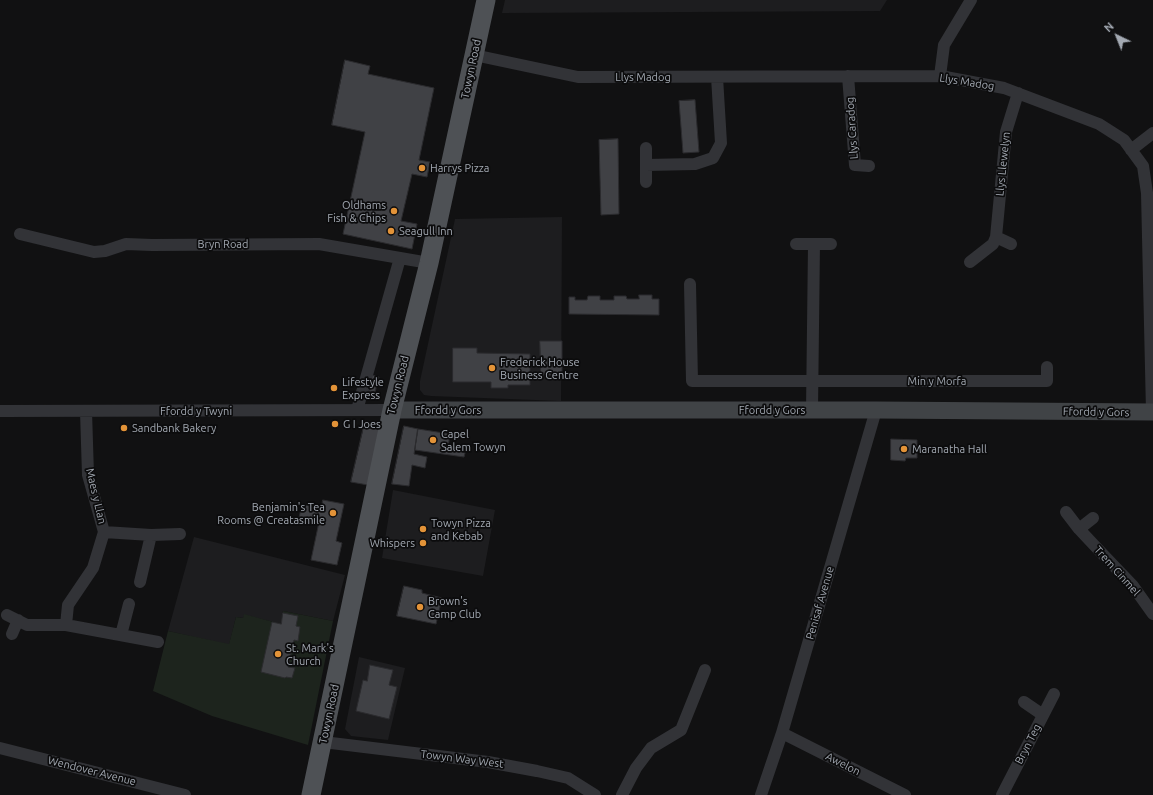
<!DOCTYPE html>
<html>
<head>
<meta charset="utf-8">
<style>
	body { margin:0 }
	#map { position:relative; width:1153px; height:795px; overflow:hidden; background:#111112; font-family:Ubuntu,sans-serif }
	canvas { display:block }
	.north { position:absolute; left:1097px; top:16px; width:40px; height:40px; -webkit-text-stroke:3px #0c0c0d; paint-order:stroke; rotate:317deg; font-size:11px; font-weight:700; line-height:16px; text-align:center; color:#a3a9b2 }
	.north::after { content:''; display:block; margin:auto; width:14px; height:18px; background:#a3a9b2; clip-path:polygon(50% 0,100% 100%,50% 72%,0 100%) }
</style>
</head>
<body>
<div id="map">
<canvas width="1153" height="795"></canvas>
<div class="north">N</div>
</div>
<script>
const context = document.querySelector('canvas').getContext('2d');
context.lineJoin = 'round';
function paint(path, color) { context.fillStyle = color; context.fill(path, 'evenodd'); }
function trace(path, color, width, dash) { context.strokeStyle = color; context.lineWidth = width; context.lineCap = dash ? 'butt' : 'round'; context.setLineDash(dash || []); context.stroke(path); }
function label(font, color, halo, rows, align = 'center') {
  context.font = font + ' Ubuntu,sans-serif'; context.lineWidth = 3.5; context.setLineDash([]); context.textBaseline = 'middle'; context.strokeStyle = halo; context.fillStyle = color; for (const [text, x, y, turn = 0] of rows) {
    context.save(); context.translate(x, y); context.rotate((+turn || 0) * Math.PI / 180); context.textAlign = isNaN(turn) ? turn : align; if (halo) context.strokeText(text, 0, 0); context.fillText(text, 0, 0); context.restore();
  }
}
const built = new Path2D(`
	M 505,0 L 887,0 L 880,11 L 502,13 Z
	M 562,217 L 561,401 L 431,396 L 424,395 L 420,390 L 420,381 L 455,219 Z
	M 393,490 L 495,510 L 483,576 L 382,558 Z
	M 194,537 L 345,575 L 333,621 L 283,611 L 281,624 L 245,615 L 243,618 L 236,617 L 229,645 L 168,631 Z
	M 359,657 L 405,668 L 388,740 L 351,736 L 345,729 Z`);
const green = new Path2D(`
	M 283,611 L 333,621 L 308,745 L 212,716 L 153,691 L 168,631 L 229,644 L 236,617 L 243,618 L 244,614 L 281,624 Z`);
const building = new Path2D(`
	M 345,60 L 370,66 L 368,74 L 434,88 L 419,160 L 430,162 L 427,177 L 412,174 L 401,221 L 417,224 L 412,249 L 343,234 L 365,132 L 332,125 Z
	M 695,100 L 699,152 L 683,153 L 679,101 Z
	M 618,139 L 619,214 L 601,215 L 599,140 Z
	M 639,295 L 652,295 L 652,299 L 659,299 L 659,315 L 569,314 L 569,297 L 575,297 L 575,300 L 587,300 L 588,296 L 600,296 L 600,300 L 614,300 L 614,296 L 626,296 L 627,299 L 639,299 Z
	M 540,341 L 562,341 L 562,375 L 541,375 Z
	M 453,348 L 477,348 L 477,353 L 530,354 L 530,385 L 508,385 L 508,388 L 491,388 L 491,382 L 453,382 Z
	M 372,375 L 379,377 L 375,392 L 369,391 Z
	M 364,426 L 381,430 L 368,485 L 351,482 Z
	M 404,426 L 418,429 L 414,454 L 427,457 L 425,468 L 412,465 L 409,486 L 392,484 Z
	M 418,429 L 450,434 L 448,447 L 466,449 L 464,457 L 415,450 Z
	M 891,439 L 917,440 L 917,458 L 906,458 L 905,461 L 891,460 Z
	M 323,500 L 344,504 L 336,541 L 342,543 L 337,565 L 311,560 L 319,522 L 299,518 L 302,504 L 321,509 Z
	M 404,586 L 422,590 L 422,593 L 442,598 L 436,624 L 397,616 Z
	M 283,613 L 298,616 L 296,626 L 300,627 L 298,641 L 294,640 L 288,667 L 295,668 L 292,678 L 286,677 L 285,678 L 261,672 L 272,622 L 281,624 Z
	M 370,665 L 393,670 L 389,685 L 397,687 L 389,719 L 356,711 L 363,680 L 367,681 Z`);
const street = new Path2D(`
	M 474,55 L 578,77 L 940,76 L 1004,88 L 1099,124 L 1124,140 L 1143,166 L 1147,193 L 1152,412
	M 848,76 L 855,165 L 869,166
	M 940,76 L 944,45 L 971,0
	M 646,148 L 646,182
	M 1131,150 L 1153,133
	M 646,165 L 695,164 L 713,158 L 721,143 L 717,77
	M 20,234 L 94,252 L 105,251 L 126,244 L 152,245 L 319,244 L 429,263
	M 996,237 L 1011,244
	M 796,244 L 831,244
	M 970,262 L 993,244 L 996,237 L 1006,132 L 1018,93
	M 690,284 L 692,381 L 1047,381 L 1047,367
	M 357,410 L 400,258
	M 812,410 L 814,244
	M 0,411 L 392,410
	M 1066,512 L 1079,529 L 1093,518
	M 1079,529 L 1094,545 L 1133,586 L 1153,614
	M 104,532 L 151,535 L 180,534
	M 140,582 L 151,535
	M 7,615 L 27,625 L 66,625 L 158,642
	M 66,625 L 68,605 L 93,568 L 104,532 L 88,475 L 86,411
	M 12,634 L 18,620
	M 121,635 L 129,604
	M 1024,702 L 1043,715
	M 782,733 L 905,795
	M 323,742 L 488,762 L 537,771 L 568,778 L 595,795
	M 0,748 L 185,795
	M 622,795 L 636,768 L 651,748 L 681,730 L 705,670
	M 761,795 L 782,733 L 876,410
	M 1002,795 L 1054,694`);
const secondary = new Path2D(`
	M 392,410 L 876,410 L 1153,412`);
const primary = new Path2D(`
	M 311,795 L 392,410 L 429,263 L 486,0`);
const markers = [
	[422,168,4,"#e39338"],
	[394,211,4,"#e39338"],
	[391,231,4,"#e39338"],
	[492,368,4,"#e39338"],
	[334,388,4,"#e39338"],
	[335,424,4,"#e39338"],
	[124,428,4,"#e39338"],
	[433,440,4,"#e39338"],
	[904,449,4,"#e39338"],
	[333,513,4,"#e39338"],
	[423,529,4,"#e39338"],
	[423,543,4,"#e39338"],
	[420,607,4,"#e39338"],
	[278,654,4,"#e39338"]
];
const streetNames = [
	["Towyn Road",471,69,-78],
	["Llys Madog",643,77],
	["Llys Madog",967,82,9],
	["Llys Caradog",852,128,-94],
	["Llys Llewelyn",1003,164,-84],
	["Bryn Road",223,244],
	["Min y Morfa",937,381],
	["Towyn Road",398,385,-76],
	["Ffordd y Gors",448,410],
	["Ffordd y Gors",772,410],
	["Ffordd y Twyni",196,411],
	["Ffordd y Gors",1096,412,1],
	["Maes y Llan",96,496,77],
	["Trem Cinmel",1117,571,48],
	["Penisaf Avenue",820,603,-74],
	["Towyn Road",329,714,-78],
	["Bryn Teg",1028,744,-63],
	["Towyn Way West",462,759,7],
	["Awelon",843,764,27],
	["Wendover Avenue",92,771,14]
];
const poiNames = [
	["Harrys Pizza",430,168],
	["Oldhams",386,205,"right"],
	["Fish & Chips",386,218,"right"],
	["Seagull Inn",399,231],
	["Frederick House",500,362],
	["Business Centre",500,375],
	["Lifestyle",342,382],
	["Express",342,395],
	["G I Joes",343,424],
	["Sandbank Bakery",132,428],
	["Capel",441,434],
	["Salem Towyn",441,447],
	["Maranatha Hall",912,449],
	["Benjamin's Tea",325,507,"right"],
	["Rooms @ Creatasmile",325,520,"right"],
	["Towyn Pizza",431,523],
	["and Kebab",431,536],
	["Whispers",415,543,"right"],
	["Brown's",428,601],
	["Camp Club",428,614],
	["St. Mark's",286,648],
	["Church",286,661]
];
paint(built, '#1d1d1f');
paint(green, '#1d241d');
paint(building, '#404145');
trace(building, '#2b2b2e', 1);
trace(street, '#323337', 12);
trace(secondary, '#404346', 17);
trace(primary, '#4e5155', 19);
for (const [x, y, r, color] of markers) { const dot = new Path2D(); dot.arc(x, y, r, 0, 2 * Math.PI); context.fillStyle = color; context.fill(dot); trace(dot, '#0c0c0d', 1.5); }
label('11px', '#a3a9b2', '#0c0c0d', streetNames);
label('11px', '#a3a9b2', '#0c0c0d', poiNames, 'left');
</script>
</body>
</html>
